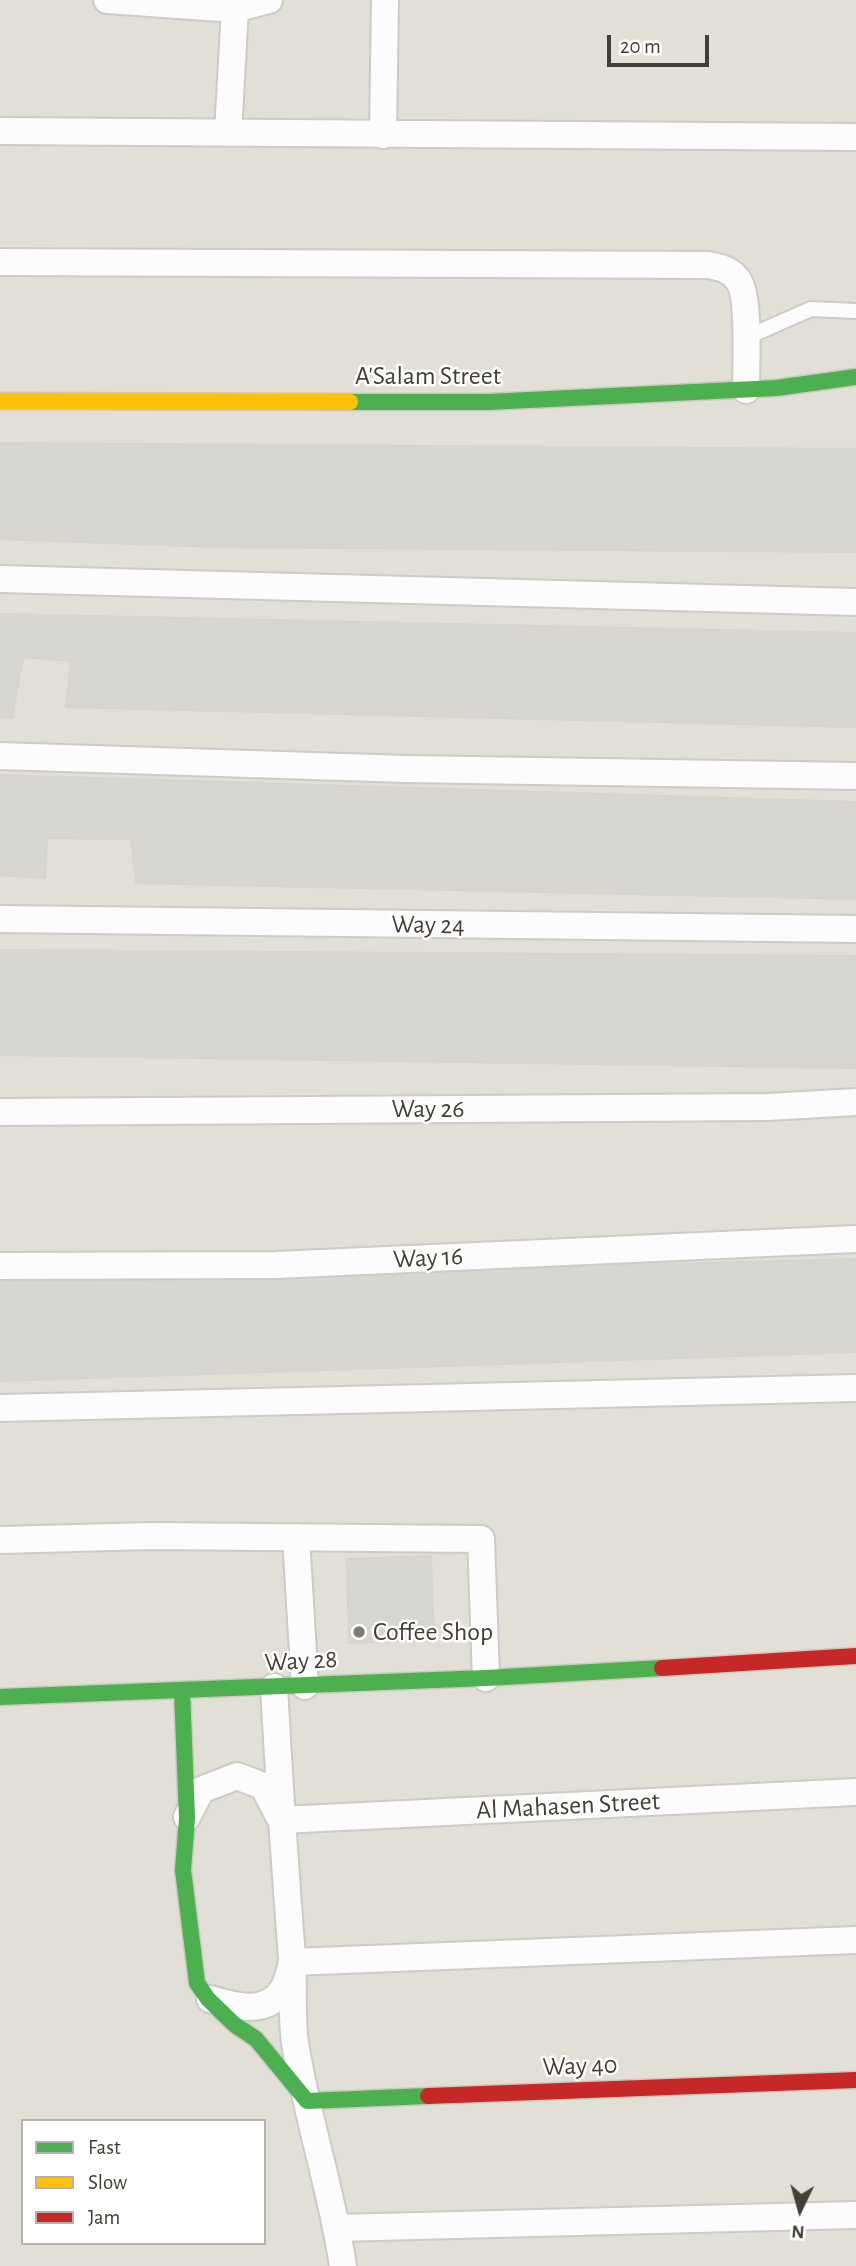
<!DOCTYPE html>
<html>
<head>
<meta charset="utf-8">
<style>
	body { margin:0 }
	#map { position:relative; width:856px; height:2266px; overflow:hidden; background:#eeede8; font-family:"Alegreya Sans",sans-serif }
	canvas { display:block }
	.legend { position:absolute; left:21px; top:2119px; width:245px; height:126px; box-sizing:border-box; background:#fff; border:2px solid #b4b2ae; margin:0; padding:9px 12px; list-style:none; font-size:21px; color:#433f35 }
	.legend li { display:flex; align-items:center; gap:14px; height:35px }
	.legend b { width:35px; border:2px solid #b4b2ae }
	.north { position:absolute; left:765px; top:2175px; width:70px; height:70px; -webkit-text-stroke:5px #fff; paint-order:stroke; rotate:185deg; font-size:19px; font-weight:700; line-height:28px; text-align:center; color:#433f35 }
	.north::after { content:''; display:block; margin:auto; width:24px; height:32px; background:#433f35; clip-path:polygon(50% 0,100% 100%,50% 72%,0 100%) }
	.scale { position:absolute; left:607px; top:35px; width:102px; height:32px; box-sizing:border-box; border:4px solid #433f35; border-top:0; padding-left:9px; font-size:21px; line-height:24px; white-space:nowrap; color:#433f35; -webkit-text-stroke:5px #fff; paint-order:stroke }
</style>
</head>
<body>
<div id="map">
<canvas width="856" height="2266"></canvas>
<ul class="legend">
<li><b style="height:9px;background:#4caf50"></b>Fast</li>
<li><b style="height:9px;background:#ffc107"></b>Slow</li>
<li><b style="height:9px;background:#c62828"></b>Jam</li>
</ul>
<div class="north">N</div>
<div class="scale">20 m</div>
</div>
<script>
const context = document.querySelector('canvas').getContext('2d');
context.lineJoin = 'round';
function paint(path, color) { context.fillStyle = color; context.fill(path, 'evenodd'); }
function trace(path, color, width, dash) { context.strokeStyle = color; context.lineWidth = width; context.lineCap = dash ? 'butt' : 'round'; context.setLineDash(dash || []); context.stroke(path); }
function label(font, color, halo, rows, align = 'center') {
  context.font = font + ' "Alegreya Sans",sans-serif'; context.lineWidth = 5; context.setLineDash([]); context.textBaseline = 'middle'; context.strokeStyle = halo; context.fillStyle = color; for (const [text, x, y, turn = 0] of rows) {
    context.save(); context.translate(x, y); context.rotate((+turn || 0) * Math.PI / 180); context.textAlign = isNaN(turn) ? turn : align; if (halo) context.strokeText(text, 0, 0); context.fillText(text, 0, 0); context.restore();
  }
}
const residential = new Path2D(`
	M 0,0 L 856,0 L 856,2266 L 0,2266 ZM 23,2121 L 264,2121 L 264,2243 L 23,2243 Z`);
const building = new Path2D(`
	M 0,443 L 856,449 L 856,552 L 215,547 L 0,539 Z
	M 0,614 L 856,633 L 856,727 L 66,707 L 71,661 L 23,657 L 12,718 L 0,717 Z
	M 0,775 L 856,802 L 856,899 L 136,883 L 131,839 L 47,838 L 45,878 L 0,875 Z
	M 0,950 L 856,956 L 856,1068 L 0,1055 Z
	M 856,1259 L 856,1352 L 0,1381 L 0,1282 Z
	M 431,1556 L 434,1641 L 349,1643 L 347,1559 Z`);
const lane = new Path2D(`
	M 745,338 L 811,309 L 856,311`);
const street = new Path2D(`
	M 107,0 L 235,9 L 269,0
	M 0,131 L 856,137
	M 228,133 L 235,9
	M 383,135 L 385,0
	M 0,262 L 709,265 C 721,268 730,269 738,280 C 750,295 746,367 746,390
	M 0,579 L 856,602
	M 0,756 L 407,769 L 856,776
	M 0,919 L 856,929
	M 0,1112 L 768,1107 L 856,1102
	M 0,1266 L 276,1265 L 856,1239
	M 0,1408 L 856,1388
	M 296,1537 L 305,1686
	M 0,1540 L 151,1536 L 481,1539 L 486,1678
	M 274,1687 C 279,1778 285,1868 292,1958 C 294,1986 291,2015 295,2043 C 307,2118 332,2191 343,2266
	M 187,1817 L 201,1790 L 237,1776 L 263,1786 L 281,1820 L 856,1792
	M 210,1999 C 234,2006 267,2016 283,1989 C 288,1981 290,1970 292,1962 L 856,1940
	M 337,2228 L 856,2215`);
const fast = new Path2D(`
	M 350,402 L 488,402 L 776,388 L 856,377
	M 182,1691 L 187,1818 L 183,1870 L 197,1983 L 208,1999 L 235,2025 L 256,2039 L 307,2101 L 428,2096
	M 0,1697 L 486,1678 L 662,1668`);
const slow = new Path2D(`
	M 0,401 L 350,402`);
const jam = new Path2D(`
	M 662,1668 L 856,1656
	M 428,2096 L 856,2080`);
const markers = [
	[359,1632,7,"#7f7c74"]
];
const streetNames = [
	["A'Salam Street",428,376],
	["Way 24",428,925,1],
	["Way 26",428,1109],
	["Way 16",428,1258,-3],
	["Way 28",301,1661,-3],
	["Al Mahasen Street",568,1806,-3],
	["Way 40",580,2066,-2]
];
const poiNames = [
	["Coffee Shop",373,1632]
];
paint(residential, '#e1dfd6');
paint(building, '#d7d6d1');
trace(building, '#d6d4ce', 2);
trace(lane, '#cccbc6', 18);
trace(street, '#cccbc6', 30);
trace(fast, '#cccac0', 19);
trace(slow, '#cccac0', 19);
trace(jam, '#cccac0', 19);
trace(lane, '#fcfcfc', 14);
trace(street, '#fcfcfc', 26);
trace(fast, '#4caf50', 16);
trace(slow, '#ffc107', 16);
trace(jam, '#c62828', 16);
for (const [x, y, r, color] of markers) { const dot = new Path2D(); dot.arc(x, y, r, 0, 2 * Math.PI); context.fillStyle = color; context.fill(dot); trace(dot, '#fff', 2.5); }
label('26px', '#433f35', '#fff', streetNames);
label('26px', '#433f35', '#fff', poiNames, 'left');
</script>
</body>
</html>
